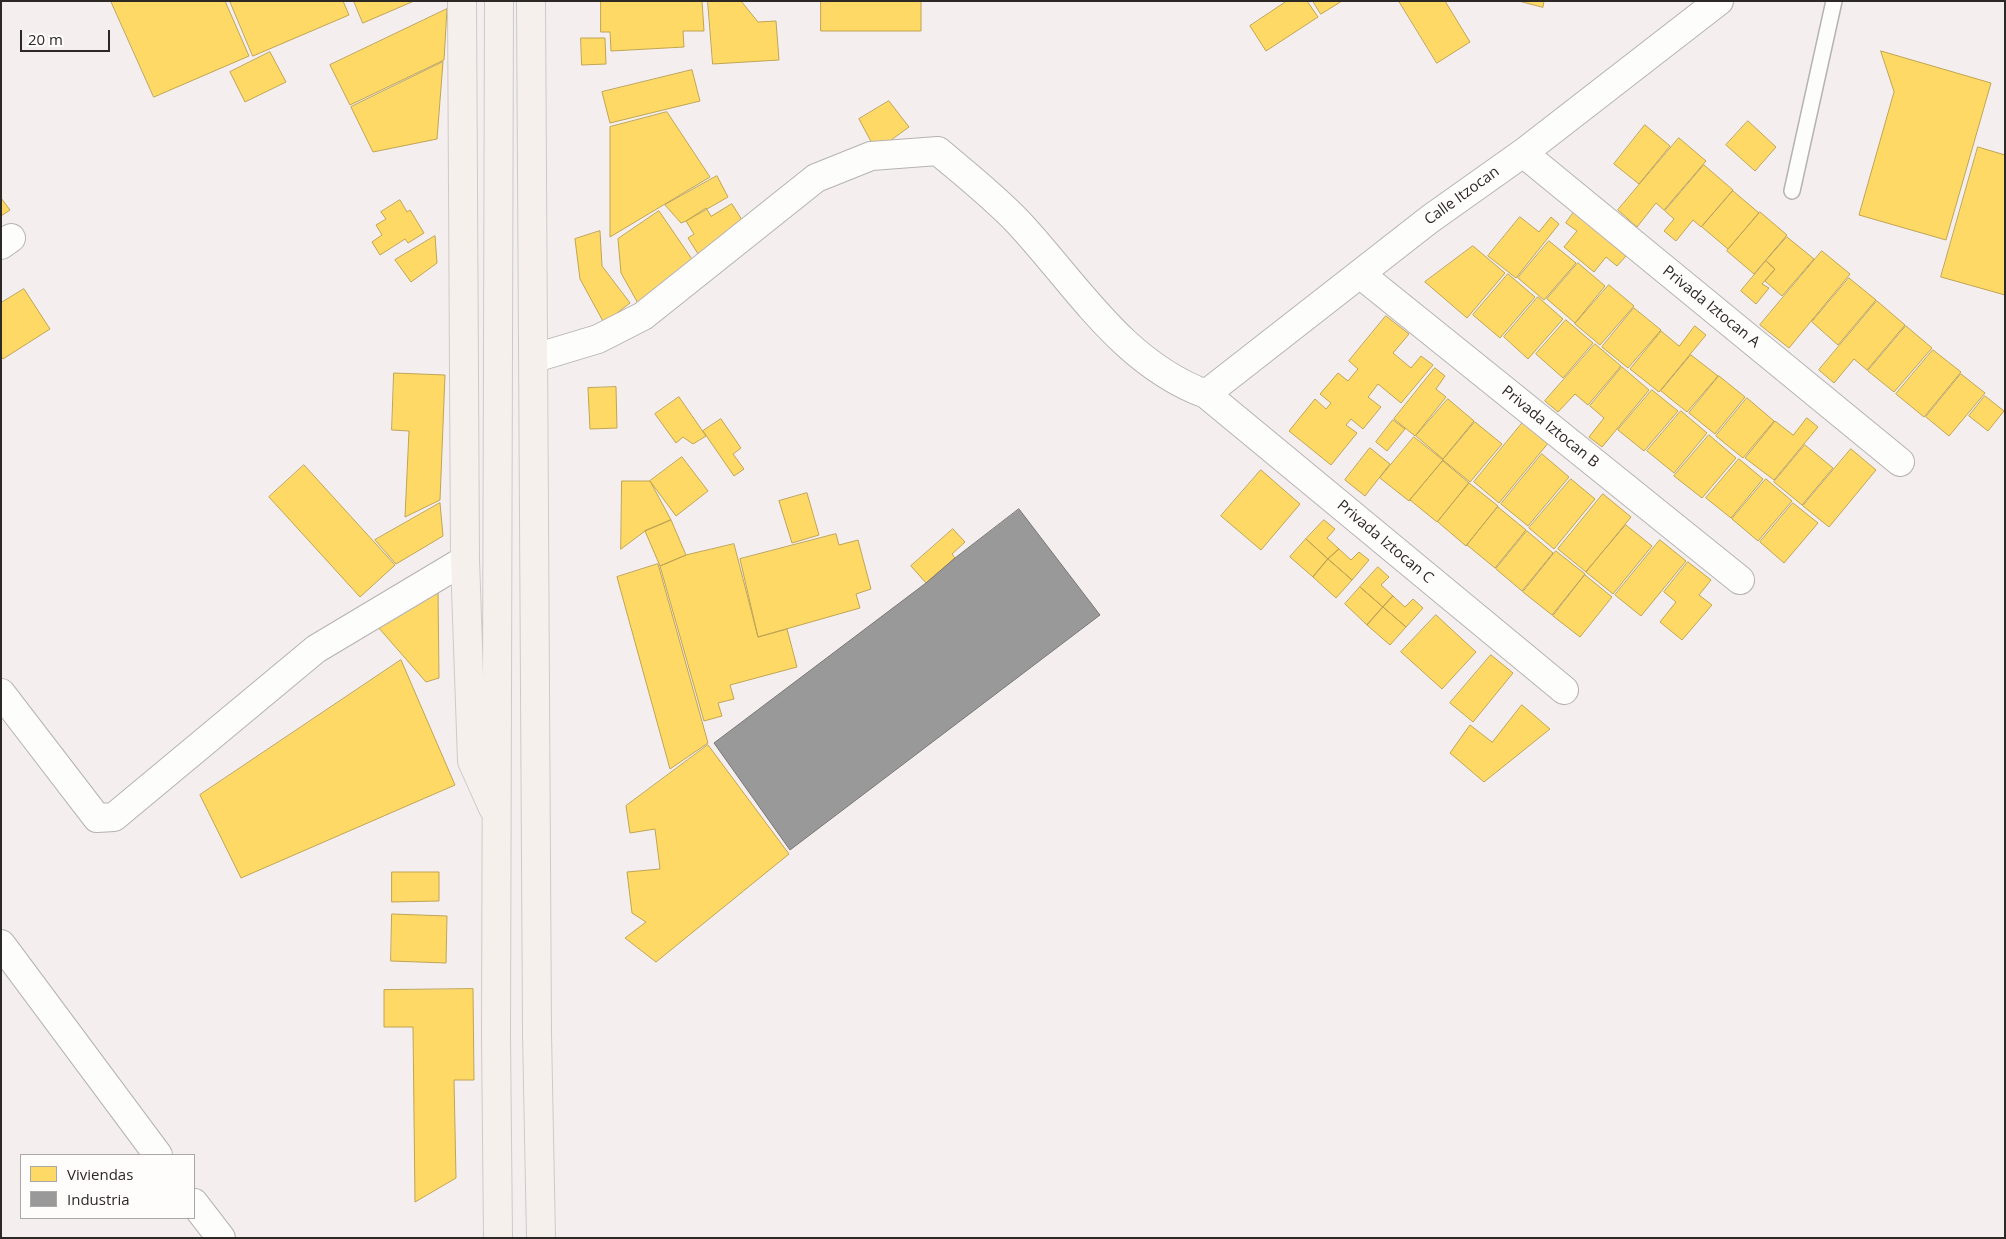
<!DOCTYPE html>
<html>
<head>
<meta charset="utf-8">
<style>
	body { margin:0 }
	#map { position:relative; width:2006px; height:1239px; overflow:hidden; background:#f4efee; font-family:"Open Sans",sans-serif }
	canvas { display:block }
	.frame { position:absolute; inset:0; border:2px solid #2b2826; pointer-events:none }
	.legend { position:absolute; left:20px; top:1154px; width:175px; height:65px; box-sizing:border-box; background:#fffdfc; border:1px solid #aaa8a6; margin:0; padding:6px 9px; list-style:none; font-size:15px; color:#2b2826 }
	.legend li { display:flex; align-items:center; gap:10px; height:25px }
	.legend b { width:25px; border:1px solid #aaa8a6 }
	.scale { position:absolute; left:20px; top:30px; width:90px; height:22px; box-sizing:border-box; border:2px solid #2b2826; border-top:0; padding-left:6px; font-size:15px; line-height:18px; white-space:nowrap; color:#2b2826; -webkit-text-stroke:4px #fffdfc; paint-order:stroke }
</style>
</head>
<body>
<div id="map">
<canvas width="2006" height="1239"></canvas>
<div class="frame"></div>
<ul class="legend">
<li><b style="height:14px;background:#ffd966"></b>Viviendas</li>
<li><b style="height:14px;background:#999"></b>Industria</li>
</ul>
<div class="scale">20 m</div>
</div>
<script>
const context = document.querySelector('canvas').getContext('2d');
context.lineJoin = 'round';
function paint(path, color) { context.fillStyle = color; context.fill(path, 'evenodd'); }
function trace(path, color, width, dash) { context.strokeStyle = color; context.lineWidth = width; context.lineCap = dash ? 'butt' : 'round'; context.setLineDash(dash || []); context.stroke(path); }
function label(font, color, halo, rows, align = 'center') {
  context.font = font + ' "Open Sans",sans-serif'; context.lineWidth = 5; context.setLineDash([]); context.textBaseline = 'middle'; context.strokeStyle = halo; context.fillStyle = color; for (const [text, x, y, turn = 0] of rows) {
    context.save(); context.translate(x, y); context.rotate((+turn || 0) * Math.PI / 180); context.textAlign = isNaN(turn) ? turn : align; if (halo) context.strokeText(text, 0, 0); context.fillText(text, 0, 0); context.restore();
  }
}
const homes = new Path2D(`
	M 111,1 L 225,1 L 249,56 L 154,97 Z
	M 230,1 L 343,1 L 349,15 L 253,56 Z
	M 354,1 L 414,1 L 363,23 Z
	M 601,1 L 702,1 L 704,31 L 683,31 L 684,47 L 611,51 L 610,32 L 601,32 Z
	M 708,1 L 741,1 L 758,22 L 776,21 L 779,60 L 713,64 Z
	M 821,1 L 921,1 L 921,31 L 821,31 Z
	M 1287,1 L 1307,1 L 1318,17 L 1266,51 L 1250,26 Z
	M 1313,1 L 1342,1 L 1321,14 Z
	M 1399,1 L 1445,1 L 1470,42 L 1437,63 Z
	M 1519,1 L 1544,1 L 1543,7 Z
	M 447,9 L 444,60 L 350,105 L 330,65 Z
	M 581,38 L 605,38 L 606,64 L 582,65 Z
	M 1881,51 L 1991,83 L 1946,240 L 1859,215 L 1894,92 Z
	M 270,52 L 286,82 L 245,102 L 230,72 Z
	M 443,62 L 437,139 L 373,152 L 351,107 Z
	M 692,70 L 700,101 L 610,123 L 602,92 Z
	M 889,101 L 909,127 L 876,151 L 859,119 Z
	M 667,112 L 710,177 L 610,237 L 610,127 Z
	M 1748,121 L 1776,147 L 1755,171 L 1726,145 Z
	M 1645,125 L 1670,146 L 1639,184 L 1614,164 Z
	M 1679,138 L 1706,161 L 1664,210 L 1656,203 L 1637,227 L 1618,210 Z
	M 1978,147 L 2005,155 L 2005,295 L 1941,277 Z
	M 1704,165 L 1733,190 L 1701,227 L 1693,220 L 1676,241 L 1664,231 L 1674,219 L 1665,211 Z
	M 717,176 L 728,197 L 686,221 L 681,223 L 665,205 Z
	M 1733,191 L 1759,213 L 1728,249 L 1702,227 Z
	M 1,198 L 10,210 L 1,216 Z
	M 400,200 L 407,212 L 410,210 L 424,233 L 408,243 L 405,239 L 380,255 L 372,242 L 382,235 L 376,225 L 386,219 L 381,212 Z
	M 732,204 L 749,231 L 702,260 L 688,238 L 694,234 L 686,221 L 706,208 L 711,216 Z
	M 659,211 L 698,268 L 639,305 L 621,273 L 618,239 Z
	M 1574,212 L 1626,256 L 1617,266 L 1606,257 L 1594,272 L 1564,247 L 1577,231 L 1566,223 Z
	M 1760,212 L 1787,235 L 1754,274 L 1727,251 Z
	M 1520,217 L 1539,232 L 1551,217 L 1559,224 L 1516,278 L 1488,256 Z
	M 600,231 L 602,266 L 630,303 L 604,323 L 580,279 L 575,239 Z
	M 435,236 L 437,263 L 411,282 L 395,260 Z
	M 1787,237 L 1814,259 L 1782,296 L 1765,281 L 1775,269 L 1766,261 Z
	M 1549,241 L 1576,263 L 1544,300 L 1518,278 Z
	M 1473,246 L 1505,273 L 1467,318 L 1425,282 Z
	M 1822,251 L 1850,274 L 1789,348 L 1760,325 Z
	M 1766,261 L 1775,269 L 1762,284 L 1769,288 L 1756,304 L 1741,291 Z
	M 1578,263 L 1605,286 L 1575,323 L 1547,299 Z
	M 1508,274 L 1535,297 L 1500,338 L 1473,315 Z
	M 1849,278 L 1876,300 L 1838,345 L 1812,322 Z
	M 1609,285 L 1634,306 L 1600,345 L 1575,324 Z
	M 24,289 L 50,329 L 3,359 L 1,356 L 1,303 Z
	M 1538,297 L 1563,319 L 1528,359 L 1504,337 Z
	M 1877,301 L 1905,325 L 1867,370 L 1854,359 L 1834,383 L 1819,370 Z
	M 1634,308 L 1661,330 L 1628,368 L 1602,347 Z
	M 1386,316 L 1409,334 L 1393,353 L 1411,368 L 1421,356 L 1433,365 L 1401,403 L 1378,384 L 1368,397 L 1381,407 L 1363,429 L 1351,419 L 1346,425 L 1357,433 L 1331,465 L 1289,431 L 1315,399 L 1326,409 L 1331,403 L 1320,394 L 1338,373 L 1348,381 L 1358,369 L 1349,361 Z
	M 1566,320 L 1593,343 L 1563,378 L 1536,354 Z
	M 1695,326 L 1706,335 L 1659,392 L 1630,369 L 1661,331 L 1679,346 Z
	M 1906,326 L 1932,348 L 1894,392 L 1868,371 Z
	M 1595,344 L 1621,366 L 1588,405 L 1575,394 L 1558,412 L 1545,401 Z
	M 1933,350 L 1961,372 L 1924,417 L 1896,394 Z
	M 1691,355 L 1718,376 L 1687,412 L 1661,391 Z
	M 1622,367 L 1649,390 L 1602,447 L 1589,437 L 1604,418 L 1590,406 Z
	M 1435,368 L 1445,376 L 1436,389 L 1446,397 L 1415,436 L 1394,419 Z
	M 394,373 L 445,375 L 440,500 L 405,517 L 409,431 L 392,430 Z
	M 1961,374 L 1985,393 L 1949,436 L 1926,417 Z
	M 1719,376 L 1745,397 L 1715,434 L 1689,413 Z
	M 616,387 L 617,428 L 590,429 L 588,388 Z
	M 1652,390 L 1678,411 L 1644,451 L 1618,430 Z
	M 1985,396 L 2004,411 L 1988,431 L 1969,416 Z
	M 679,397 L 706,436 L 693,444 L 683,437 L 676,443 L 655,414 Z
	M 1747,398 L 1774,421 L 1743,458 L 1716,436 Z
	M 1448,399 L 1474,421 L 1443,459 L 1416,436 Z
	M 1681,411 L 1707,433 L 1674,473 L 1647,451 Z
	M 1807,418 L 1818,427 L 1774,480 L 1745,458 L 1775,421 L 1793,435 Z
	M 721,419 L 741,448 L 733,454 L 744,469 L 734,476 L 703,431 Z
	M 1393,420 L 1405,429 L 1387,451 L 1376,442 Z
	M 1524,421 L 1549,442 L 1499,503 L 1474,482 Z
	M 1475,422 L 1502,444 L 1470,482 L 1443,460 Z
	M 1709,435 L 1736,458 L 1702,498 L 1674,476 Z
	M 1414,437 L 1443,460 L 1409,501 L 1380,478 Z
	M 1805,445 L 1833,468 L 1802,505 L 1774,482 Z
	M 1370,448 L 1390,464 L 1365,496 L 1345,480 Z
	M 1851,449 L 1876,470 L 1829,527 L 1803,506 Z
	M 1542,454 L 1569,477 L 1528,526 L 1501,504 Z
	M 682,457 L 708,491 L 676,516 L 650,481 Z
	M 1739,459 L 1763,479 L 1731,518 L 1706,498 Z
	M 1443,461 L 1469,483 L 1437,522 L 1410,500 Z
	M 304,465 L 395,565 L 360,597 L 269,497 Z
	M 1261,470 L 1300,504 L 1261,550 L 1221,516 Z
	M 1571,479 L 1595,499 L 1554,549 L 1529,528 Z
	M 1766,479 L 1792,501 L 1758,541 L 1732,519 Z
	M 622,481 L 650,481 L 671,520 L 645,531 L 621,549 Z
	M 1469,483 L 1498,506 L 1466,546 L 1438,522 Z
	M 807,493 L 819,535 L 792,543 L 779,501 Z
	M 1603,494 L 1631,517 L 1586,572 L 1558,549 Z
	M 440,503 L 443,536 L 396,564 L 375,540 Z
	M 1793,503 L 1818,523 L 1784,563 L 1760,542 Z
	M 1498,507 L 1526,530 L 1495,568 L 1467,545 Z
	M 671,520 L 686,555 L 660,566 L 645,531 Z
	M 1324,520 L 1335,529 L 1327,538 L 1339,549 L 1328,559 L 1306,539 Z
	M 1626,525 L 1652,546 L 1613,594 L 1586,572 Z
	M 953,529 L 965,542 L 952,554 L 955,558 L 926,583 L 911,566 Z
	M 1527,531 L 1553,553 L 1522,591 L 1496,569 Z
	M 836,534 L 839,545 L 858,540 L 871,589 L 856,594 L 860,608 L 758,637 L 740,559 Z
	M 1306,539 L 1328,559 L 1313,577 L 1290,557 Z
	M 1660,540 L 1686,561 L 1641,616 L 1615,595 Z
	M 734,544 L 758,637 L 787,629 L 797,667 L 730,685 L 734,699 L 718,703 L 722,716 L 704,721 L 660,566 L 686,555 Z
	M 1339,549 L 1351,560 L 1359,552 L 1369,560 L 1352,580 L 1328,559 Z
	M 1556,551 L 1585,574 L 1552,615 L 1523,592 Z
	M 1328,559 L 1352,580 L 1336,598 L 1313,577 Z
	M 1688,562 L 1711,580 L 1699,595 L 1712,605 L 1682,640 L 1660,622 L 1676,602 L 1664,592 Z
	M 658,564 L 708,743 L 670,769 L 617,577 Z
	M 1378,567 L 1389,577 L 1381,585 L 1393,596 L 1383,607 L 1360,587 Z
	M 1585,575 L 1612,597 L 1580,637 L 1553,616 Z
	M 1360,587 L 1383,607 L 1367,625 L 1345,604 Z
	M 438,589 L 439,678 L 426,682 L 378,627 Z
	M 1393,596 L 1405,607 L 1413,599 L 1423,608 L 1406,627 L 1383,607 Z
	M 1383,607 L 1406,627 L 1390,645 L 1367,625 Z
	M 1436,615 L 1476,652 L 1442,689 L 1401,652 Z
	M 1491,655 L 1513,673 L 1473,722 L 1450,703 Z
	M 401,660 L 455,785 L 241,878 L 200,795 Z
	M 1522,705 L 1550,729 L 1484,782 L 1450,753 L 1470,725 L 1492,742 Z
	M 708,745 L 789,854 L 656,962 L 625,938 L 646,922 L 632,913 L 627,872 L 660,869 L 655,829 L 630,833 L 626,806 Z
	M 392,872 L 439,872 L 439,901 L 392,902 Z
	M 392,914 L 447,916 L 446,963 L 391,961 Z
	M 473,989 L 474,1080 L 454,1080 L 456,1178 L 415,1202 L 413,1027 L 384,1027 L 384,990 Z`);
const industry = new Path2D(`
	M 1019,509 L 1100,615 L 790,850 L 714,743 L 926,583 L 955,558 Z`);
const lane = new Path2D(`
	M 1792,191 L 1834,1`);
const street = new Path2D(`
	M 1523,153 L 1900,462
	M 1,245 L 11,238
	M 1360,274 L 1740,580
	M 535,358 L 598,339 L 643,316 L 816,178 L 871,156 L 938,151 C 965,174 993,196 1018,222 C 1076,284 1122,363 1206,394 L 1564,690
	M 1206,394 L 1430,219 L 1523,153 L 1719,1
	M 1,693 L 97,818 L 114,817 L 316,649 L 465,560
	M 1,944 L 158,1155
	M 194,1203 L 221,1238`);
const primary = new Path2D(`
	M 462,1 L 465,560 L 472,761 L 493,808
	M 531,1 L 537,1033 L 541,1238
	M 498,1238 L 496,1036 L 499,1`);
const streetNames = [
	["Calle Itzocan",1462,196,-36],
	["Privada Iztocan A",1711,307,39],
	["Privada Iztocan B",1550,427,39],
	["Privada Iztocan C",1385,542,40]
];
paint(homes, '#ffd966');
trace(homes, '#bfa453', 1);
paint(industry, '#999');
trace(industry, '#787776', 1);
trace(lane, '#b6b2b2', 18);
trace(street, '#b6b2b2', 30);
trace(primary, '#cccac9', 30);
trace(lane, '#fdfdfc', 15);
trace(street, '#fdfdfc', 28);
trace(primary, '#f5f0eb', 28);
label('15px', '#2b2826', '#fffdfc', streetNames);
</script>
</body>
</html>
